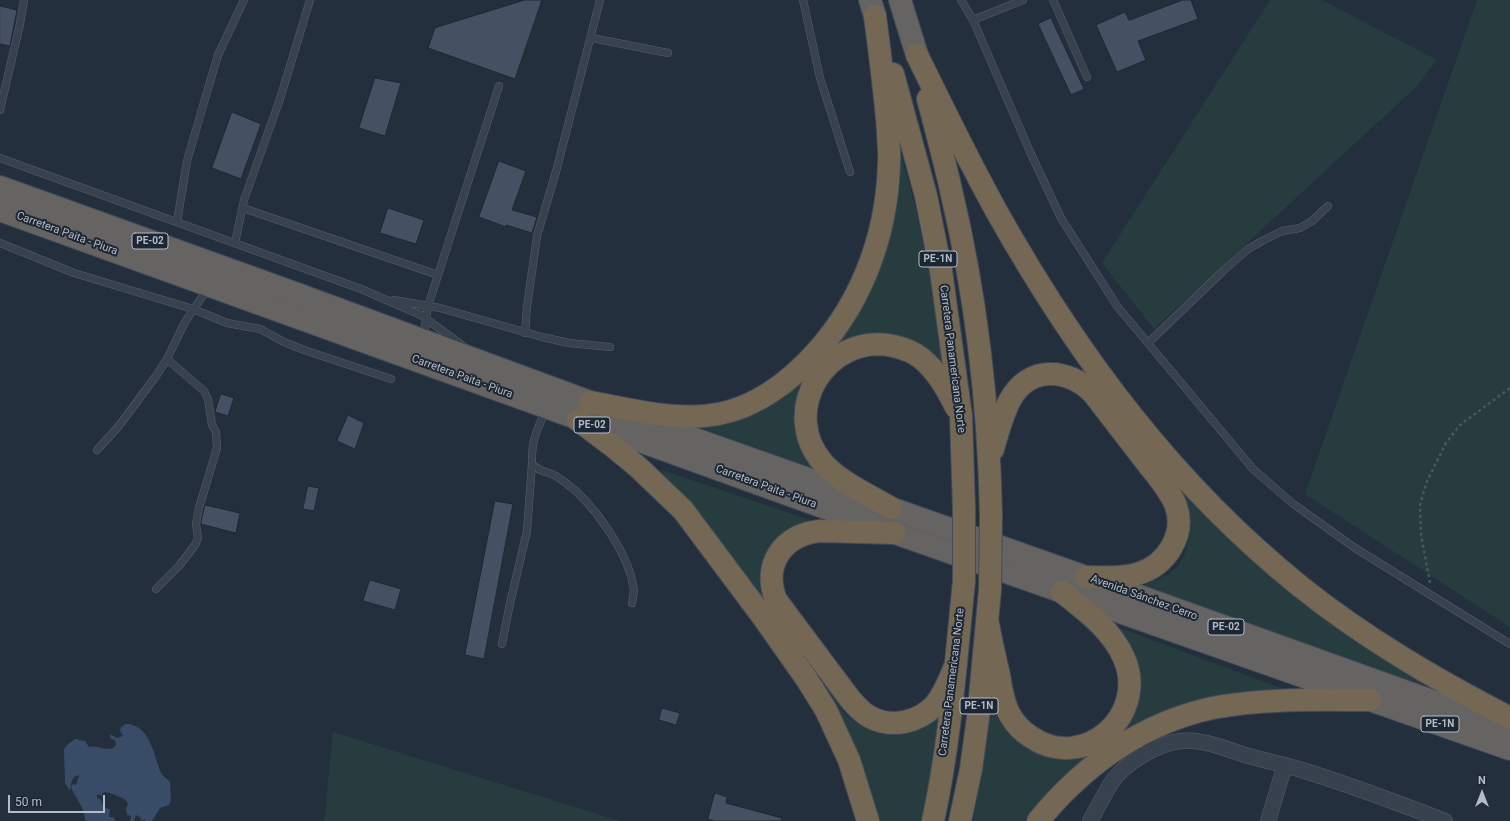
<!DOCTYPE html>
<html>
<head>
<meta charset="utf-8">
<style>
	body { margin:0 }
	#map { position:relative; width:1510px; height:821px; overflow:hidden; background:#242f3e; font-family:Roboto,sans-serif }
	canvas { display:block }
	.north { position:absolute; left:1462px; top:773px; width:40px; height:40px; -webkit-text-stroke:3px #1d2633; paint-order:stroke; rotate:0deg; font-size:11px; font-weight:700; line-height:16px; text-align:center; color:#b4bcc9 }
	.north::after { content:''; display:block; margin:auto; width:14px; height:18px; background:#b4bcc9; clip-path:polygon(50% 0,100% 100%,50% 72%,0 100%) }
	.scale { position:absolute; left:8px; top:795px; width:97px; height:18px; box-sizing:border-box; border:2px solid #b4bcc9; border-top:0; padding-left:5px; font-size:12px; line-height:14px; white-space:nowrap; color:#b4bcc9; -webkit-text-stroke:3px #1d2633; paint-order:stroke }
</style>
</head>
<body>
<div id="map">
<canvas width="1510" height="821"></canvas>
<div class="north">N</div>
<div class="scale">50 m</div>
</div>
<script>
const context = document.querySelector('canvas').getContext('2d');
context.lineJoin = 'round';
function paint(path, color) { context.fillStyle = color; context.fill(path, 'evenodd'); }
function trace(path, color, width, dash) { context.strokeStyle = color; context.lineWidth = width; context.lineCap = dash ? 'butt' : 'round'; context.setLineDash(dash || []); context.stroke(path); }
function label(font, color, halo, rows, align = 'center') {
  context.font = font + ' Roboto,sans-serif'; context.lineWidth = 4; context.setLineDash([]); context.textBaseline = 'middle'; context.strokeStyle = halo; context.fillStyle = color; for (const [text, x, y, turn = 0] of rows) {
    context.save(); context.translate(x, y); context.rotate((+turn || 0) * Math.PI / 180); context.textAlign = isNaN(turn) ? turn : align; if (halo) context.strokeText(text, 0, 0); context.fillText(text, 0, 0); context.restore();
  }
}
const green = new Path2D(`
	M 1270,0 L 1322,0 L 1437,60 L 1416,87 L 1154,329 L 1102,263 Z
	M 1477,0 L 1510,0 L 1510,627 L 1305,494 Z
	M 896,136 L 916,210 L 929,269 L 945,376 L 931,358 L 827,350 L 847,323 Z
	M 812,368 L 821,471 L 690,424 Z
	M 1160,464 L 1409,672 L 1432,688 L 1140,587 L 1169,574 L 1178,566 L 1184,556 L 1187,545 L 1188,537 L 1187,520 Z
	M 662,470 L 813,521 L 800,524 L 782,536 L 783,627 L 663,478 Z
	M 1109,624 L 1297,694 L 1119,735 L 1138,671 C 1134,648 1123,641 1109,624 Z
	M 796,644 L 846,715 C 867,733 899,745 924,725 C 931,719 937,711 943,704 L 930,784 L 922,821 L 874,821 Z
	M 992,700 L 996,714 L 1008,734 L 1030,748 L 1101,747 L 1057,785 L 1025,821 L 973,821 L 985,751 Z
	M 333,732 L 620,821 L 324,821 Z`);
const water = new Path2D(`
	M 126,724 C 150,724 154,756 161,773 C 163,776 167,779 170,782 L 171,800 L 169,805 L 160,808 L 152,821 L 145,821 L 145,819 L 141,821 L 141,818 L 136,815 L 134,821 L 130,821 L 131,816 L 127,815 L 126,809 L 128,804 C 127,802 126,800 124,799 C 121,797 109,792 104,792 L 101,796 L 98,794 L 97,795 L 97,798 L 100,799 C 103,803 102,809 110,809 L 109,817 L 113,817 L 116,821 L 86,821 C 84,817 84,812 82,808 C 79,800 73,794 71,786 L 73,784 L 76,785 L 79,775 C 71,777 71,784 70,791 L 65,783 L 64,749 L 68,744 L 75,739 L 85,741 L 89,747 C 97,745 105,751 113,748 L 116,745 L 115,740 L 111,739 L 110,734 L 117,738 L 123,736 L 120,731 L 121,727 Z`);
const building = new Path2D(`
	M 525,0 L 542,0 L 515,79 L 428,48 L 435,28 Z
	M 1183,0 L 1191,0 L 1198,19 L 1138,41 L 1146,60 L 1117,72 L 1096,25 L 1125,12 L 1129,20 Z
	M 0,6 L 17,10 L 10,46 L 0,44 Z
	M 1051,18 L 1084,89 L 1071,95 L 1038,24 Z
	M 375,78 L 401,83 L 385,136 L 359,128 Z
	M 232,112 L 261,124 L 241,179 L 212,168 Z
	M 499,161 L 526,171 L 512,210 L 537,217 L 532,233 L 506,225 L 506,227 L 479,217 Z
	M 388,208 L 424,220 L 416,244 L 380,233 Z
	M 221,394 L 234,398 L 228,416 L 215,412 Z
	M 348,415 L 364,423 L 355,449 L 337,441 Z
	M 308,486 L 319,488 L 314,511 L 303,509 Z
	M 495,501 L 513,504 L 484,659 L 465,655 Z
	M 205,505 L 240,513 L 236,533 L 201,524 Z
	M 370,580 L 401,589 L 395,610 L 363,601 Z
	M 662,708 L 680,713 L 676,725 L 659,720 Z
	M 715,793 L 727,797 L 726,803 L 782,818 L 781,821 L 714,821 L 708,819 Z`);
const path = new Path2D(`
	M 1430,583 L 1421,535 L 1420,505 L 1427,481 L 1446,443 L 1460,425 L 1510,388`);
const service = new Path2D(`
	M 803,0 L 820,78 L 850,172
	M 961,0 L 973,20 L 1031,154 L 1061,218 L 1117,306 L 1253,469 L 1292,503 L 1355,548 L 1510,644
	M 1053,0 L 1087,77
	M 973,20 L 1023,0
	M 592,38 L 668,53
	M 0,110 L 20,24 L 24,0
	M 0,158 L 361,289 L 421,315 L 463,346
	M 243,208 L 438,275
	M 177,222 L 187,161 L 207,92 L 218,55 L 244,0
	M 0,243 L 74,273 L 193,309 L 227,323 L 260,329 L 284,342 L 304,350 L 391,379
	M 235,243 L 244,200 L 280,99 L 310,0
	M 394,300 L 440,308 L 542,337 L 569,343 L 610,347
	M 525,333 L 527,307 L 537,236 L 557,168 L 600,0
	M 424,338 L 426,318 L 428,306 L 499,86
	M 1148,343 L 1224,270 L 1248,249 L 1264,240 L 1282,231 L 1300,228 L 1312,221 L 1328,206
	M 546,410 C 537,429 531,442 532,464 C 539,472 547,471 556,476 C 559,478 563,481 566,483 C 593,503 627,551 633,585 C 635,591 633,597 632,603
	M 97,450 L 118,427 L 156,376 L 167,359 L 185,322 L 208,288
	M 156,589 L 179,566 L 195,545 L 198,538 L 196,524 L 199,508 L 217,448 L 216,432 L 212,425 L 208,399 L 204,391 L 167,359
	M 502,644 L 509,608 L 527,531 L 532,464`);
const minor = new Path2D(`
	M 1090,821 C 1098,807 1105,792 1114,779 C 1125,764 1152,748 1170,743 C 1197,735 1224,749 1249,756 C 1267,761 1285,765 1302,770 C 1351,785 1398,803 1445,821
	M 1268,821 L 1285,765`);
const trunk = new Path2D(`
	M 870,0 L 875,16
	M 900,0 L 917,55
	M 0,187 L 300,295 L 590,402 L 1086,577 L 1510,729
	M 0,210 L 895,533 L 1510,749`);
const motorway = new Path2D(`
	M 917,55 C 943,108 969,162 998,214 C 1078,356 1173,484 1301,587 C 1366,639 1437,680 1510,718
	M 893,74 L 926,196 L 941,271 L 961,416 L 964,509
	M 928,99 C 936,129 944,159 951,190 C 976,295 989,408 991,516
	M 590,402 C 628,409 666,419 704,416 C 743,413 778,391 805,364 C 859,311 887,239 889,163 C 890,152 888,141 888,130 C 885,92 880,54 875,16
	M 578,420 L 615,448 L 638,467 L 683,510 L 763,617 L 806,678 L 826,710 L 849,760 L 868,821
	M 993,449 C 998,432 1002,415 1010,400 C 1029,365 1068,368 1093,393 C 1111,416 1129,440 1147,463 C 1157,476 1170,490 1176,506 C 1186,535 1166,566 1137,574 C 1121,579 1102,577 1086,577
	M 891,508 C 869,495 841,483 823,463 C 778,411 827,332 893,346 C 903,348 913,352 921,358 C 937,371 947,389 956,407
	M 895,533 L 820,531 C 783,535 762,564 776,600 L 850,699 C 856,706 862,713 870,717 C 892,729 919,722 935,705 C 945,693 950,678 956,664
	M 988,624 C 991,641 995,658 999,675 C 1001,688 1003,703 1010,715 C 1015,724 1023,732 1031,737 C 1084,773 1149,715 1124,658 C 1112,630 1085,610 1062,592
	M 933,821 C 950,743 956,660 964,581
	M 960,821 L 971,769 L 978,718 L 990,590
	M 1038,821 C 1084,765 1140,724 1212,708 C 1264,698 1318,700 1370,700`);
const motorwayBridge = new Path2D(`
	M 964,581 L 964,509
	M 990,590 L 991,516`);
const shields = [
	[150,241,36],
	[938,259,38],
	[592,425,36],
	[1226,627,36],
	[979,706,38],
	[1440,724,38]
];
const shieldNames = [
	["PE-02",150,241],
	["PE-1N",938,259],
	["PE-02",592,425],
	["PE-02",1226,627],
	["PE-1N",979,706],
	["PE-1N",1440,724]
];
const streetNames = [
	["Carretera Paita - Piura",67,234,20],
	["Carretera Panamericana Norte",952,359,83],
	["Carretera Paita - Piura",462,377,20],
	["Carretera Paita - Piura",766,487,20],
	["Avenida Sánchez Cerro",1144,598,20],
	["Carretera Panamericana Norte",952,682,-83]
];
paint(green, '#263c3f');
paint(water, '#394c67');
paint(building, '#455162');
trace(building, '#1f2835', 1);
trace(service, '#565f6c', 8);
trace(minor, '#565f6c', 16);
trace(trunk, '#434c59', 24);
trace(motorway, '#434c59', 24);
trace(path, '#44595c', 2.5, [3, 3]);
trace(service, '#38414e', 7);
trace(minor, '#38414e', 15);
trace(trunk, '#656462', 22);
trace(motorway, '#746855', 22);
trace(motorwayBridge, '#434c59', 24, []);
trace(motorwayBridge, '#746855', 22);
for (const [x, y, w] of shields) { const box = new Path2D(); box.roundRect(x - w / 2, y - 8, w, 16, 3); context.fillStyle = '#1d2633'; context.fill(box); trace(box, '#b4bcc9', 1); }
label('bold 10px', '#b4bcc9', null, shieldNames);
label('11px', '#b4bcc9', '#1d2633', streetNames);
</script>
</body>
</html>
